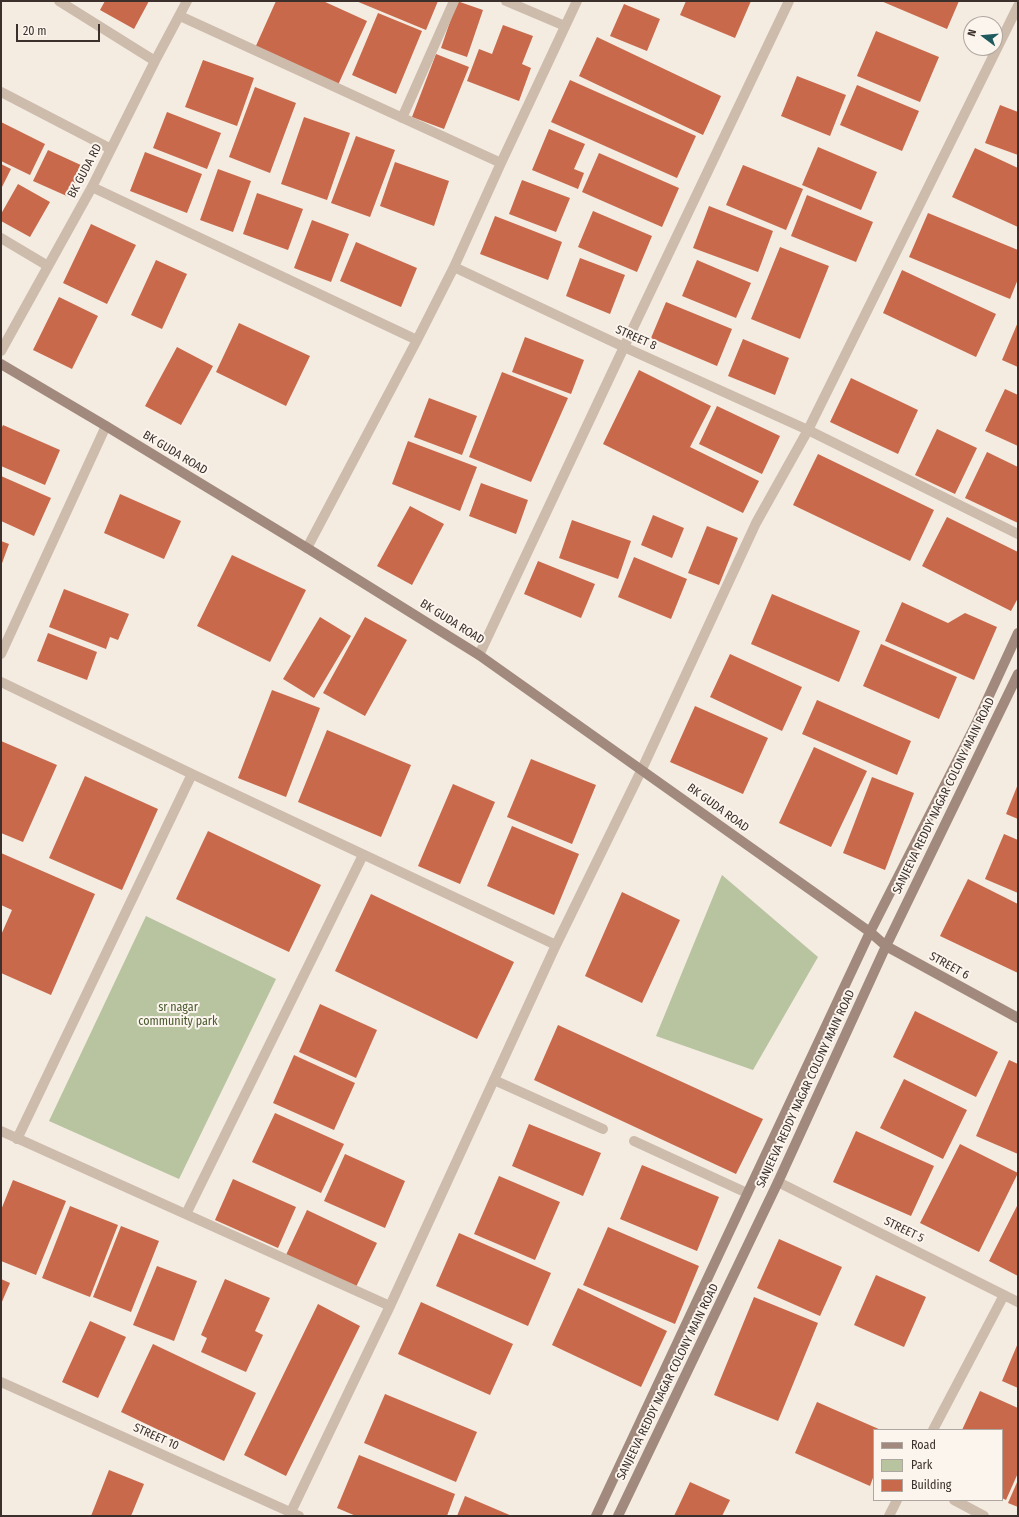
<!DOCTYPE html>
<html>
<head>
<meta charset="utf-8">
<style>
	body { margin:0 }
	#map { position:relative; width:1019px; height:1517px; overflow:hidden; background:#f4ebe1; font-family:"Fira Sans Condensed",sans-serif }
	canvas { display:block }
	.frame { position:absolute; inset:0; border:2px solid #3b302b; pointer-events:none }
	.legend { position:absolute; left:873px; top:1429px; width:130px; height:72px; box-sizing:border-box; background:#fbf5ee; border:1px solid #aea6a0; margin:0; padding:5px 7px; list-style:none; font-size:12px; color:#3b302b }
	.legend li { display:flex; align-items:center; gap:8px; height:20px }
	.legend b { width:20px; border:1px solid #aea6a0 }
	.north { position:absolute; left:963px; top:16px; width:40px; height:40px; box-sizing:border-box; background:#fbf5ee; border:1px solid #aea6a0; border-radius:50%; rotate:286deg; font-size:11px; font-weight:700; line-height:16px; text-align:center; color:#3b302b }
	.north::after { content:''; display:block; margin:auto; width:14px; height:18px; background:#1f5a5e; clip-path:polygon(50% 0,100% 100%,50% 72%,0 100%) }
	.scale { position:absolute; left:16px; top:24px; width:84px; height:18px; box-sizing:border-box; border:2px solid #3b302b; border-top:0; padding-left:5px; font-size:12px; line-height:14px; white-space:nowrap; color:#3b302b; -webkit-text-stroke:3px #fbf5ee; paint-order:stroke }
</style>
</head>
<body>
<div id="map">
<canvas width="1019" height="1517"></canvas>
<div class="frame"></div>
<ul class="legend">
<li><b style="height:5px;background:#a18a7d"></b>Road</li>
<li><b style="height:11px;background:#b8c4a0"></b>Park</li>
<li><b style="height:11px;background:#c8694b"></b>Building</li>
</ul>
<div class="north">N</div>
<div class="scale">20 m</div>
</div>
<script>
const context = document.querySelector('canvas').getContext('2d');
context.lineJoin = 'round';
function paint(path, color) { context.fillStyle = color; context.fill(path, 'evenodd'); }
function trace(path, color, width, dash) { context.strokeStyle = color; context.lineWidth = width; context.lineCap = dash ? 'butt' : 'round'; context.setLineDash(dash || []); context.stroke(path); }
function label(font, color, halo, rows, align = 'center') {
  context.font = font + ' "Fira Sans Condensed",sans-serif'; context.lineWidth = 4; context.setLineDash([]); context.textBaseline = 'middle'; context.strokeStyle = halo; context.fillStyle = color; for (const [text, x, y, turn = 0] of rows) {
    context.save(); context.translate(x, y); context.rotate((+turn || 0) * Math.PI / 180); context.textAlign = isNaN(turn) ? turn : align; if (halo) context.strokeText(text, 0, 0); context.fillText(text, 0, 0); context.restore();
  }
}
const green = new Path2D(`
	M 722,875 L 818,957 L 753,1070 L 656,1036 Z
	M 146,916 L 276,979 L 179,1179 L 49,1121 Z`);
const building = new Path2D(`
	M 105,1 L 149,1 L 134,29 L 100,10 Z
	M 276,1 L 323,1 L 367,21 L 338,85 L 255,48 Z
	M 356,1 L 438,1 L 426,30 Z
	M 457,1 L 483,10 L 467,57 L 441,48 Z
	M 686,1 L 751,1 L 735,38 L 680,15 Z
	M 881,1 L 959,1 L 947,29 Z
	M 624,4 L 660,19 L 647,51 L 610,36 Z
	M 378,13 L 422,31 L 396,94 L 352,75 Z
	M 503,25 L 533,36 L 522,64 L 531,68 L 519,101 L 467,81 L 479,49 L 492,54 Z
	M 876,31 L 939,57 L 920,102 L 857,76 Z
	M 597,37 L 721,96 L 703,135 L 579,76 Z
	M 436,54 L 469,67 L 444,129 L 412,117 Z
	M 203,60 L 254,78 L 237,126 L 185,107 Z
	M 797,76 L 846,95 L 830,136 L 781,116 Z
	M 570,80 L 696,136 L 677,178 L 551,122 Z
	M 857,85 L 919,111 L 902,151 L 840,125 Z
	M 255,87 L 296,103 L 270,173 L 229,157 Z
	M 1000,105 L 1018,112 L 1018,155 L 985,143 Z
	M 167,112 L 221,133 L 207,169 L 153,148 Z
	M 304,117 L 350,133 L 327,200 L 281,184 Z
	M 1,122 L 45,144 L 30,175 L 1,161 Z
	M 549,129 L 585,144 L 574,169 L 584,173 L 578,189 L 532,170 Z
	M 356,136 L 395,150 L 370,217 L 331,203 Z
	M 818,147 L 877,172 L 861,210 L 802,185 Z
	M 975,148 L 1018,168 L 1018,227 L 952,197 Z
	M 48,150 L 83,166 L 69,197 L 33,181 Z
	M 145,152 L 202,174 L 187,213 L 130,191 Z
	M 599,153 L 679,188 L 662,227 L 582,192 Z
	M 395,162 L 449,181 L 434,226 L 380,206 Z
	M 1,164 L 11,169 L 1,189 Z
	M 743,165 L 803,189 L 786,230 L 726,205 Z
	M 218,169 L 251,181 L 233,232 L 200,220 Z
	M 522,180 L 570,198 L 556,232 L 509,214 Z
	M 18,184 L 50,202 L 30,237 L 1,221 L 1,214 Z
	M 257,193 L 303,209 L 288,250 L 243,234 Z
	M 807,195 L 873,222 L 856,262 L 791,236 Z
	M 709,206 L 773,231 L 758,272 L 693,248 Z
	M 593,211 L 652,236 L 637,272 L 578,247 Z
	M 928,213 L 1018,250 L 1018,279 L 1010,299 L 909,257 Z
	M 495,216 L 562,242 L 548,280 L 480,254 Z
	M 312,220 L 349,234 L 331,282 L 294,268 Z
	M 91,224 L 136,245 L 107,304 L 63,283 Z
	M 356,242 L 417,268 L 401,307 L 340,281 Z
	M 780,247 L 829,266 L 800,339 L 751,319 Z
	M 580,258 L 625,275 L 610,314 L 566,296 Z
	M 156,260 L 187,274 L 162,329 L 131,315 Z
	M 697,260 L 751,283 L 736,318 L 682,296 Z
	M 902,270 L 996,314 L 976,357 L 883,313 Z
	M 59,297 L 98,316 L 72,369 L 33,350 Z
	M 666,302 L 732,329 L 717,366 L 651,338 Z
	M 1018,322 L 1018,367 L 1002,360 Z
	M 239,323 L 310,356 L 286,406 L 216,372 Z
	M 525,337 L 584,360 L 571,394 L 512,372 Z
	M 743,339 L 789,358 L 775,395 L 728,376 Z
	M 177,347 L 213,366 L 181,425 L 145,406 Z
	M 639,370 L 711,406 L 690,447 L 759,481 L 743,513 L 603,444 Z
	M 502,372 L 568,398 L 531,482 L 469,457 Z
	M 851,378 L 918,410 L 898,454 L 830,422 Z
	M 1005,389 L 1018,395 L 1018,446 L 985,431 Z
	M 429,398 L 477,416 L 462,455 L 414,437 Z
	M 717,406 L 780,436 L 762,474 L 699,444 Z
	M 3,425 L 60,450 L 45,485 L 1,466 L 1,429 Z
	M 937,429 L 977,448 L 955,494 L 915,475 Z
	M 408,441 L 477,467 L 460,511 L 392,484 Z
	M 987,452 L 1018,467 L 1018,523 L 965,498 Z
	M 818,454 L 934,510 L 910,561 L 793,505 Z
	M 1,476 L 51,498 L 34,536 L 1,521 Z
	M 481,483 L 528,500 L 516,534 L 469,516 Z
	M 120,494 L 181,521 L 164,559 L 104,533 Z
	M 410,506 L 444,524 L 412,585 L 377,566 Z
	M 653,515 L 684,528 L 672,558 L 641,545 Z
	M 947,517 L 1018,552 L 1018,598 L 1011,611 L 922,566 Z
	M 572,520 L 631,541 L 618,579 L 559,558 Z
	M 707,526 L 738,538 L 719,585 L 688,573 Z
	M 1,541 L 9,544 L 1,566 Z
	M 232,555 L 306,590 L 270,662 L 197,626 Z
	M 634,557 L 687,579 L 671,619 L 618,597 Z
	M 538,561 L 595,584 L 581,618 L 524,594 Z
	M 64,589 L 129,614 L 118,640 L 110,637 L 106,649 L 49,627 Z
	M 772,594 L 860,631 L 839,682 L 751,644 Z
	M 902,602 L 948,623 L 965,613 L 997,627 L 974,680 L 885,641 Z
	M 320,617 L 351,636 L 314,698 L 283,679 Z
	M 365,617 L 407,640 L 365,716 L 323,693 Z
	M 48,633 L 97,652 L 87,680 L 37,661 Z
	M 881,644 L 957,677 L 939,719 L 863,686 Z
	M 730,654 L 802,687 L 782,731 L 710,697 Z
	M 272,690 L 320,708 L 286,797 L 238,778 Z
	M 817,700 L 911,741 L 897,775 L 802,734 Z
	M 695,706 L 768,738 L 743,794 L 670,762 Z
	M 327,730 L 411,765 L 381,837 L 298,802 Z
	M 1,741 L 57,765 L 23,842 L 1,833 Z
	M 814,747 L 867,771 L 831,847 L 779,823 Z
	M 531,759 L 596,785 L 572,844 L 507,817 Z
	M 85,776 L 158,809 L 122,890 L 49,858 Z
	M 872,777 L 914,793 L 885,870 L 843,853 Z
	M 453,784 L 495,802 L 460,884 L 418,866 Z
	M 1018,784 L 1018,819 L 1006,814 Z
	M 512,826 L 579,854 L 554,915 L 487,886 Z
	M 208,831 L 321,885 L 289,952 L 176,899 Z
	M 1004,834 L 1018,840 L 1018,893 L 985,879 Z
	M 1,853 L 95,894 L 51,995 L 1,973 L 1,935 L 12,910 L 1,905 Z
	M 968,879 L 1018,904 L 1018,973 L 940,936 Z
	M 622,892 L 680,920 L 642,1003 L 585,976 Z
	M 371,894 L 514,962 L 477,1039 L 335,971 Z
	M 320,1004 L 377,1030 L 356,1078 L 299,1052 Z
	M 915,1011 L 998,1052 L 976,1097 L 893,1057 Z
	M 558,1025 L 763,1119 L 736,1174 L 534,1080 Z
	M 294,1055 L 355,1083 L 334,1130 L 273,1103 Z
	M 1009,1060 L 1018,1064 L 1018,1154 L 976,1136 Z
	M 904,1079 L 967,1110 L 943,1159 L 880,1128 Z
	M 275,1113 L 344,1144 L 321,1193 L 252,1162 Z
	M 529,1124 L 601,1153 L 583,1196 L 512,1166 Z
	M 856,1131 L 934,1166 L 911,1216 L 833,1182 Z
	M 960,1144 L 1018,1173 L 979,1252 L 920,1223 Z
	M 345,1154 L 405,1181 L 385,1228 L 324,1201 Z
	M 642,1165 L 719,1197 L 697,1251 L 620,1219 Z
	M 499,1176 L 560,1202 L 535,1260 L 474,1234 Z
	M 233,1179 L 296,1207 L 278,1248 L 215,1220 Z
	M 13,1180 L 66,1201 L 36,1275 L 1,1261 L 1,1210 Z
	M 1018,1204 L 1018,1276 L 989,1261 Z
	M 70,1206 L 118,1225 L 90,1297 L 42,1278 Z
	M 307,1210 L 377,1243 L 356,1287 L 286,1255 Z
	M 121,1226 L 159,1241 L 131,1312 L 93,1297 Z
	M 608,1227 L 699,1266 L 675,1324 L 583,1285 Z
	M 459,1233 L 551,1273 L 528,1326 L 436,1286 Z
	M 779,1239 L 842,1267 L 820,1316 L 757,1288 Z
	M 157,1266 L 197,1281 L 174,1341 L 133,1325 Z
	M 876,1275 L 926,1297 L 904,1347 L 854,1325 Z
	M 1,1279 L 10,1283 L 1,1304 Z
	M 225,1279 L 270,1298 L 255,1331 L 263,1335 L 246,1372 L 201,1352 L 207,1338 L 201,1335 Z
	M 578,1288 L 667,1331 L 641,1387 L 552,1345 Z
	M 754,1297 L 818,1323 L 778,1421 L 714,1395 Z
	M 421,1302 L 513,1344 L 490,1395 L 398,1354 Z
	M 318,1304 L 360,1326 L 286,1476 L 244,1455 Z
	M 90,1321 L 126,1337 L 98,1398 L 62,1382 Z
	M 1018,1343 L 1018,1388 L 1002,1381 Z
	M 153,1344 L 256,1393 L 224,1461 L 121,1412 Z
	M 980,1391 L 1018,1408 L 1018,1473 L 1006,1500 L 1002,1498 L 1002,1430 L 962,1430 Z
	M 385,1394 L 477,1432 L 456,1482 L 364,1443 Z
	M 817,1402 L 881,1430 L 874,1430 L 874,1475 L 870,1486 L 795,1453 Z
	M 359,1455 L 455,1494 L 447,1516 L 356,1516 L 337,1508 Z
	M 109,1470 L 144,1484 L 131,1516 L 91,1516 Z
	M 1018,1480 L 1018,1507 L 1008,1503 Z
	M 690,1482 L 730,1500 L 722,1516 L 674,1516 Z
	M 465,1496 L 512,1516 L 457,1516 Z`);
const lane = new Path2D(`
	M 494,1080 L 603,1129
	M 634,1141 L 747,1193`);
const street = new Path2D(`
	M 59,1 L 155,61
	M 506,1 L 565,26
	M 180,16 L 501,163
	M 1,92 L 111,149
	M 402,118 L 454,1
	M 92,187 L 417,340
	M 1,238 L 48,266
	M 454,267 L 624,347 L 808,430 L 1018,534
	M 1,351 L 92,187 L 155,61 L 187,1
	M 307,548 L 417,340 L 454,267 L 501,163 L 577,1
	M 1,654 L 106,426
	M 479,655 L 624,347 L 789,1
	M 1,682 L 192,774 L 556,945
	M 1,1131 L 390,1306
	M 17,1139 L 192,774
	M 778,1182 L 1018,1302
	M 186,1214 L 363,855
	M 1,1382 L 299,1516
	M 933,1430 L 1004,1295
	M 954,1500 L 984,1516
	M 289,1516 L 390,1306 L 556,945 L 642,769 L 756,523 L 808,430 L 1018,6
	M 889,1516 L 897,1500`);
const secondary = new Path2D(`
	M 1,364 L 106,426 L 307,548 L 479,655 L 870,932 L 886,946 L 1018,1018
	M 596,1516 L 870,932 L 976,724 L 1018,633
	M 618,1516 L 778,1182 L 886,946 L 1018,674`);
const streetNames = [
	["BK GUDA RD",85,171,-62],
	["STREET 8",636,338,24],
	["BK GUDA ROAD",175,453,31],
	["BK GUDA ROAD",452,622,32],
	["SANJEEVA REDDY NAGAR COLONY MAIN ROAD",944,796,-64],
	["BK GUDA ROAD",718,808,36],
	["STREET 6",949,966,29],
	["SANJEEVA REDDY NAGAR COLONY MAIN ROAD",806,1089,-65],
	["STREET 5",904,1230,26],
	["SANJEEVA REDDY NAGAR COLONY MAIN ROAD",668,1382,-64],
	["STREET 10",156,1437,24]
];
const parkNames = [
	["sr nagar",178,1008],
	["community park",178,1022]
];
paint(green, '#b8c4a0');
paint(building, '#c8694b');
trace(lane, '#cdbbac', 10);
trace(street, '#cdbbac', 10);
trace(secondary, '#a18a7d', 10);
label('12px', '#3b302b', '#fbf5ee', streetNames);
label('12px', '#4a5a2e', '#fbf5ee', parkNames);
</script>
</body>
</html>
